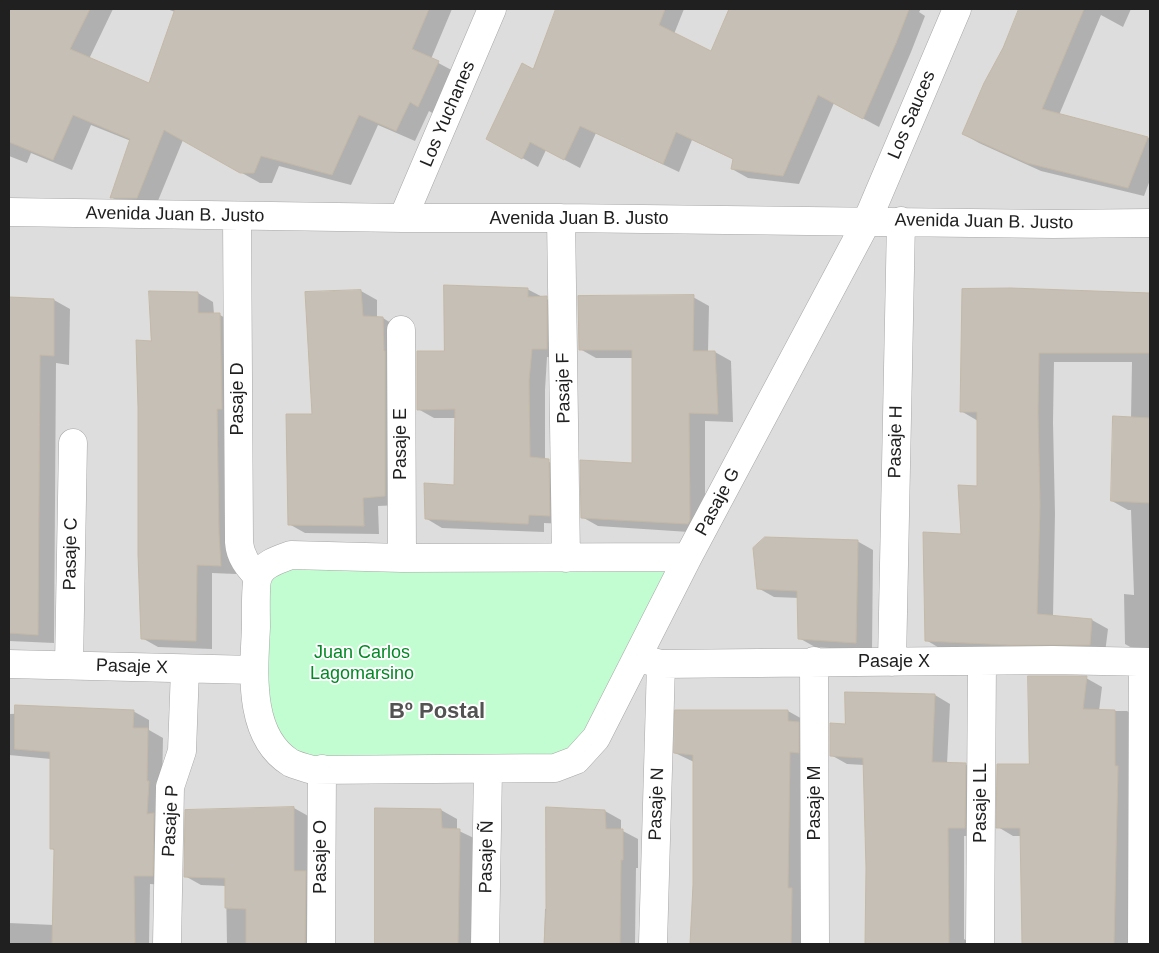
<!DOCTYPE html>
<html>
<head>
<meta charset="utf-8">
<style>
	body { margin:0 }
	#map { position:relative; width:1159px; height:953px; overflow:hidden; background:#f1efe6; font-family:Helvetica,sans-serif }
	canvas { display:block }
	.frame { position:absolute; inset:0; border:10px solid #202020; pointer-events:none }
</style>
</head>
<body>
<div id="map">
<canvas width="1159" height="953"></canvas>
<div class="frame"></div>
</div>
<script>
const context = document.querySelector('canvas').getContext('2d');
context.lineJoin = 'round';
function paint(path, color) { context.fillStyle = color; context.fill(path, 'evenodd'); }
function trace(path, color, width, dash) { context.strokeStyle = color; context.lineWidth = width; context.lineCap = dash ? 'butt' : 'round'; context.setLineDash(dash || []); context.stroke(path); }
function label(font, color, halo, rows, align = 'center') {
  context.font = font + ' Helvetica,sans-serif'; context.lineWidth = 4; context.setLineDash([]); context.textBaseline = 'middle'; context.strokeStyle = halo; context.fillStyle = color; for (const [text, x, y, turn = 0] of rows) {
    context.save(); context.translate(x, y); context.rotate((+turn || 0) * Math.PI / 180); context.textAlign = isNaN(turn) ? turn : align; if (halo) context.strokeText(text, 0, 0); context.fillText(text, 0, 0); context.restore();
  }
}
const residential = new Path2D(`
	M 9,9 L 1150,9 L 1150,944 L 9,944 Z`);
const park = new Path2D(`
	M 688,557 L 576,760 L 322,769 L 264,735 L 269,564 Z`);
const shadow = new Path2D(`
	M 9,9 L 113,9 L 89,59 L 150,85 L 175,12 L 167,9 L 328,9 L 349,19 L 353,9 L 452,9 L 431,59 L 457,73 L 437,116 L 429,111 L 415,141 L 378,125 L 351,185 L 279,166 L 272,183 L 260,183 L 183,140 L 155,208 L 130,208 L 111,197 L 131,141 L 91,125 L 72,170 L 31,153 L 27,163 L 9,156 Z
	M 557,9 L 684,9 L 674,34 L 712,53 L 730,9 L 921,9 L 919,12 L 925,16 L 911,52 L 879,127 L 834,103 L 799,184 L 748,178 L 732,169 L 735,160 L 692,140 L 679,172 L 596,133 L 580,168 L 546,150 L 538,167 L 488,138 L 534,71 Z
	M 1021,9 L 1131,9 L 1123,27 L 1101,15 L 1059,115 L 1149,138 L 1150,135 L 1150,180 L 1144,196 L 1041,171 L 979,143 L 963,134 Z
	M 527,289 L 562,307 L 563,358 L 547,357 L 545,390 L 545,460 L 564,469 L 565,524 L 544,523 L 544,532 L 442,528 L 427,519 L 455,486 L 457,418 L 434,418 L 418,409 L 445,353 Z
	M 1011,289 L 1150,295 L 1150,654 L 1141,653 L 1125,644 L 1124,594 L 1134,595 L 1131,510 L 1128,510 L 1112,501 L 1131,418 L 1132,362 L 1054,362 L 1053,422 L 1055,514 L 1053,617 L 1092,620 L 1108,629 L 1105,653 L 941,649 L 926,640 L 979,487 L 978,421 L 961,411 Z
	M 361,291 L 377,300 L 377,318 L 383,318 L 399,328 L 400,505 L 378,506 L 379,534 L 305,533 L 289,524 L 313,415 Z
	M 198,293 L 213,302 L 214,314 L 220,315 L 236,324 L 233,417 L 236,574 L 212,573 L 212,649 L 158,647 L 142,638 L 153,342 Z
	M 693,297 L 709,306 L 708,352 L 715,352 L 731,361 L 733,422 L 705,421 L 705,530 L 704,533 L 598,526 L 582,517 L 634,464 L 634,358 L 596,358 L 580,349 Z
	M 9,298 L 54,300 L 70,309 L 69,365 L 56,363 L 54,643 L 9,641 Z
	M 857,541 L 873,550 L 872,651 L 815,647 L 799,638 L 799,598 L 774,597 L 758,588 Z
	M 1086,678 L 1102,687 L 1099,711 L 1127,711 L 1143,721 L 1130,944 L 1024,944 L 1022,836 L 1013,836 L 998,827 L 1030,766 Z
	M 935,695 L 950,704 L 947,764 L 965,764 L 981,773 L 981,836 L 964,836 L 964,939 L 967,941 L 967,944 L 867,944 L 867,868 L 864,765 L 847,764 L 831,755 L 846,725 Z
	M 133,711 L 149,720 L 149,730 L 163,738 L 162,790 L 168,885 L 150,884 L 149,944 L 9,944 L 9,923 L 54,925 L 55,851 L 51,848 L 51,759 L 9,755 L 9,714 Z
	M 788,711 L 804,720 L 807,944 L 692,944 L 694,885 L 694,762 L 675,753 L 677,712 Z
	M 294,808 L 310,817 L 321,944 L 227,944 L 226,886 L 201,885 L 185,876 L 186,811 Z
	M 376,809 L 441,810 L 457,819 L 457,830 L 476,839 L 473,944 L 377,944 Z
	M 605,811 L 621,820 L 621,830 L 638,839 L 638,868 L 636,868 L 635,944 L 544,944 L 545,909 L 547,909 Z`);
const building = new Path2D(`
	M 9,9 L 90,9 L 70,49 L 149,83 L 175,9 L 429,9 L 412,49 L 439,61 L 418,107 L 410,102 L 396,131 L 359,115 L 332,175 L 261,156 L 254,173 L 240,173 L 164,130 L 137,198 L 110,198 L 130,139 L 73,115 L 53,160 L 9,142 Z
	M 556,9 L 665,9 L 659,25 L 711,51 L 729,9 L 909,9 L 896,43 L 863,119 L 818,95 L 783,176 L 731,169 L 733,159 L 676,132 L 663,164 L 580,126 L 564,160 L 530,142 L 522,159 L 486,139 L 522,63 L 533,69 Z
	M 1019,9 L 1084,9 L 1042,109 L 1148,137 L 1128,188 L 1027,163 L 962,134 L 984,83 L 1003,48 Z
	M 444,285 L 528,288 L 528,297 L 547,296 L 547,349 L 532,349 L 529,380 L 530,457 L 549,459 L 550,516 L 529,515 L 528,524 L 425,519 L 424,483 L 454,485 L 455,409 L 417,410 L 417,351 L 444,351 Z
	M 1011,288 L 1150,293 L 1150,353 L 1039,353 L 1038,412 L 1040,505 L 1037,614 L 1092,619 L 1090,645 L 1009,645 L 925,641 L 923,532 L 961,534 L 958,485 L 977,486 L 977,412 L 960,412 L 962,289 Z
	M 361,290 L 363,316 L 383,317 L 384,351 L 385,351 L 385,496 L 363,498 L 364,526 L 288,525 L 286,414 L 312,414 L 305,292 Z
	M 149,291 L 198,292 L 198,313 L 220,313 L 222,409 L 217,409 L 219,533 L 221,566 L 197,565 L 196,641 L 141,639 L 138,554 L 138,407 L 136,340 L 151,341 Z
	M 694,295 L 693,351 L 715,351 L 718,414 L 689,413 L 690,520 L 688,524 L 581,518 L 580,460 L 632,463 L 632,350 L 579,350 L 578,296 Z
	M 9,297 L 54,299 L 54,356 L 40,355 L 38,635 L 9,633 Z
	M 1113,416 L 1150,418 L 1150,503 L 1111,501 Z
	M 765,537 L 858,540 L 856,643 L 798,639 L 797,591 L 757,589 L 753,548 Z
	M 1028,676 L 1087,676 L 1083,709 L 1115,710 L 1115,766 L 1118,766 L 1114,944 L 1022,944 L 1020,828 L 996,828 L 997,764 L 1029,764 Z
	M 845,692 L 935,694 L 932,762 L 966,763 L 965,828 L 948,828 L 949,944 L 865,944 L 866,868 L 863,758 L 830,756 L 830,723 L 845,724 Z
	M 15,705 L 134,710 L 133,728 L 148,728 L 147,781 L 149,781 L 147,814 L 154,813 L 153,876 L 134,876 L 135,944 L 52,944 L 54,849 L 50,849 L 50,752 L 15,749 Z
	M 675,710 L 788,710 L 788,721 L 799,722 L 799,753 L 790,752 L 788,888 L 792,888 L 791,944 L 690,944 L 693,885 L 693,755 L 674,753 Z
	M 294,807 L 294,871 L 306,871 L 305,944 L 246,944 L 246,909 L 225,908 L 225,878 L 184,877 L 185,810 Z
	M 546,807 L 605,810 L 606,829 L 623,829 L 623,860 L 621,860 L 620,944 L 544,944 L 546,908 Z
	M 375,808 L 441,809 L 442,828 L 460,829 L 458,944 L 375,944 Z`);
const minor = new Path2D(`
	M 9,212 L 403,218 L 561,218 L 1053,224 L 1150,223
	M 237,216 L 239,542 C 240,557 248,566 258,577
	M 403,218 L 492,9
	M 561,218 L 566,558
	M 401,330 L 402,558
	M 688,557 L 402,558 L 291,555 C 280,559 262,564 258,577 C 255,584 256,617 256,627 C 254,671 247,736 291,763 C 298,766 306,768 313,770 L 555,768 L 576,760 L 596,738 L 688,557 L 867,221 L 957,9
	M 638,658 L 661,664 L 1053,660 L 1150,662
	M 814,661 L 815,944
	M 892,662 L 901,221
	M 9,664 L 254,670
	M 69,665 L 73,443
	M 167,944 L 170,787 L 182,751 L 185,669
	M 321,944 L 322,769
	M 485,944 L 488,769
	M 653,944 L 661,664
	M 980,944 L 982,661
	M 1142,944 L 1143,662`);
const streetNames = [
	["Los Yuchanes",448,114,-67],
	["Los Sauces",912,115,-67],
	["Avenida Juan B. Justo",175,215,1],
	["Avenida Juan B. Justo",579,219],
	["Avenida Juan B. Justo",984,222,1],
	["Pasaje F",564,388,-91],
	["Pasaje D",238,399,-90],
	["Pasaje H",896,442,-89],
	["Pasaje E",401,444,-90],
	["Pasaje G",718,502,-62],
	["Pasaje C",71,554,-89],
	["Pasaje X",894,662],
	["Pasaje X",132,667,2],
	["Pasaje M",815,803,-90],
	["Pasaje LL",981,803,-90],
	["Pasaje N",657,804,-88],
	["Pasaje P",171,821,-87],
	["Pasaje O",321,857,-90],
	["Pasaje Ñ",487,857,-89]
];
const parkNames = [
	["Juan Carlos",362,653],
	["Lagomarsino",362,674]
];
const districtNames = [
	["Bº Postal",437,712]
];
paint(residential, '#dedddd');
paint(park, '#c1fdd0');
paint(shadow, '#0003');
paint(building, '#c6bfb5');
trace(building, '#c4b9a7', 1);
trace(minor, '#a7a7a7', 29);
trace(minor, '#fff', 28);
label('18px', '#202020', '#fff', streetNames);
label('18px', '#038925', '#fff', parkNames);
label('bold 22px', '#535353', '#fff', districtNames);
</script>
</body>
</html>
